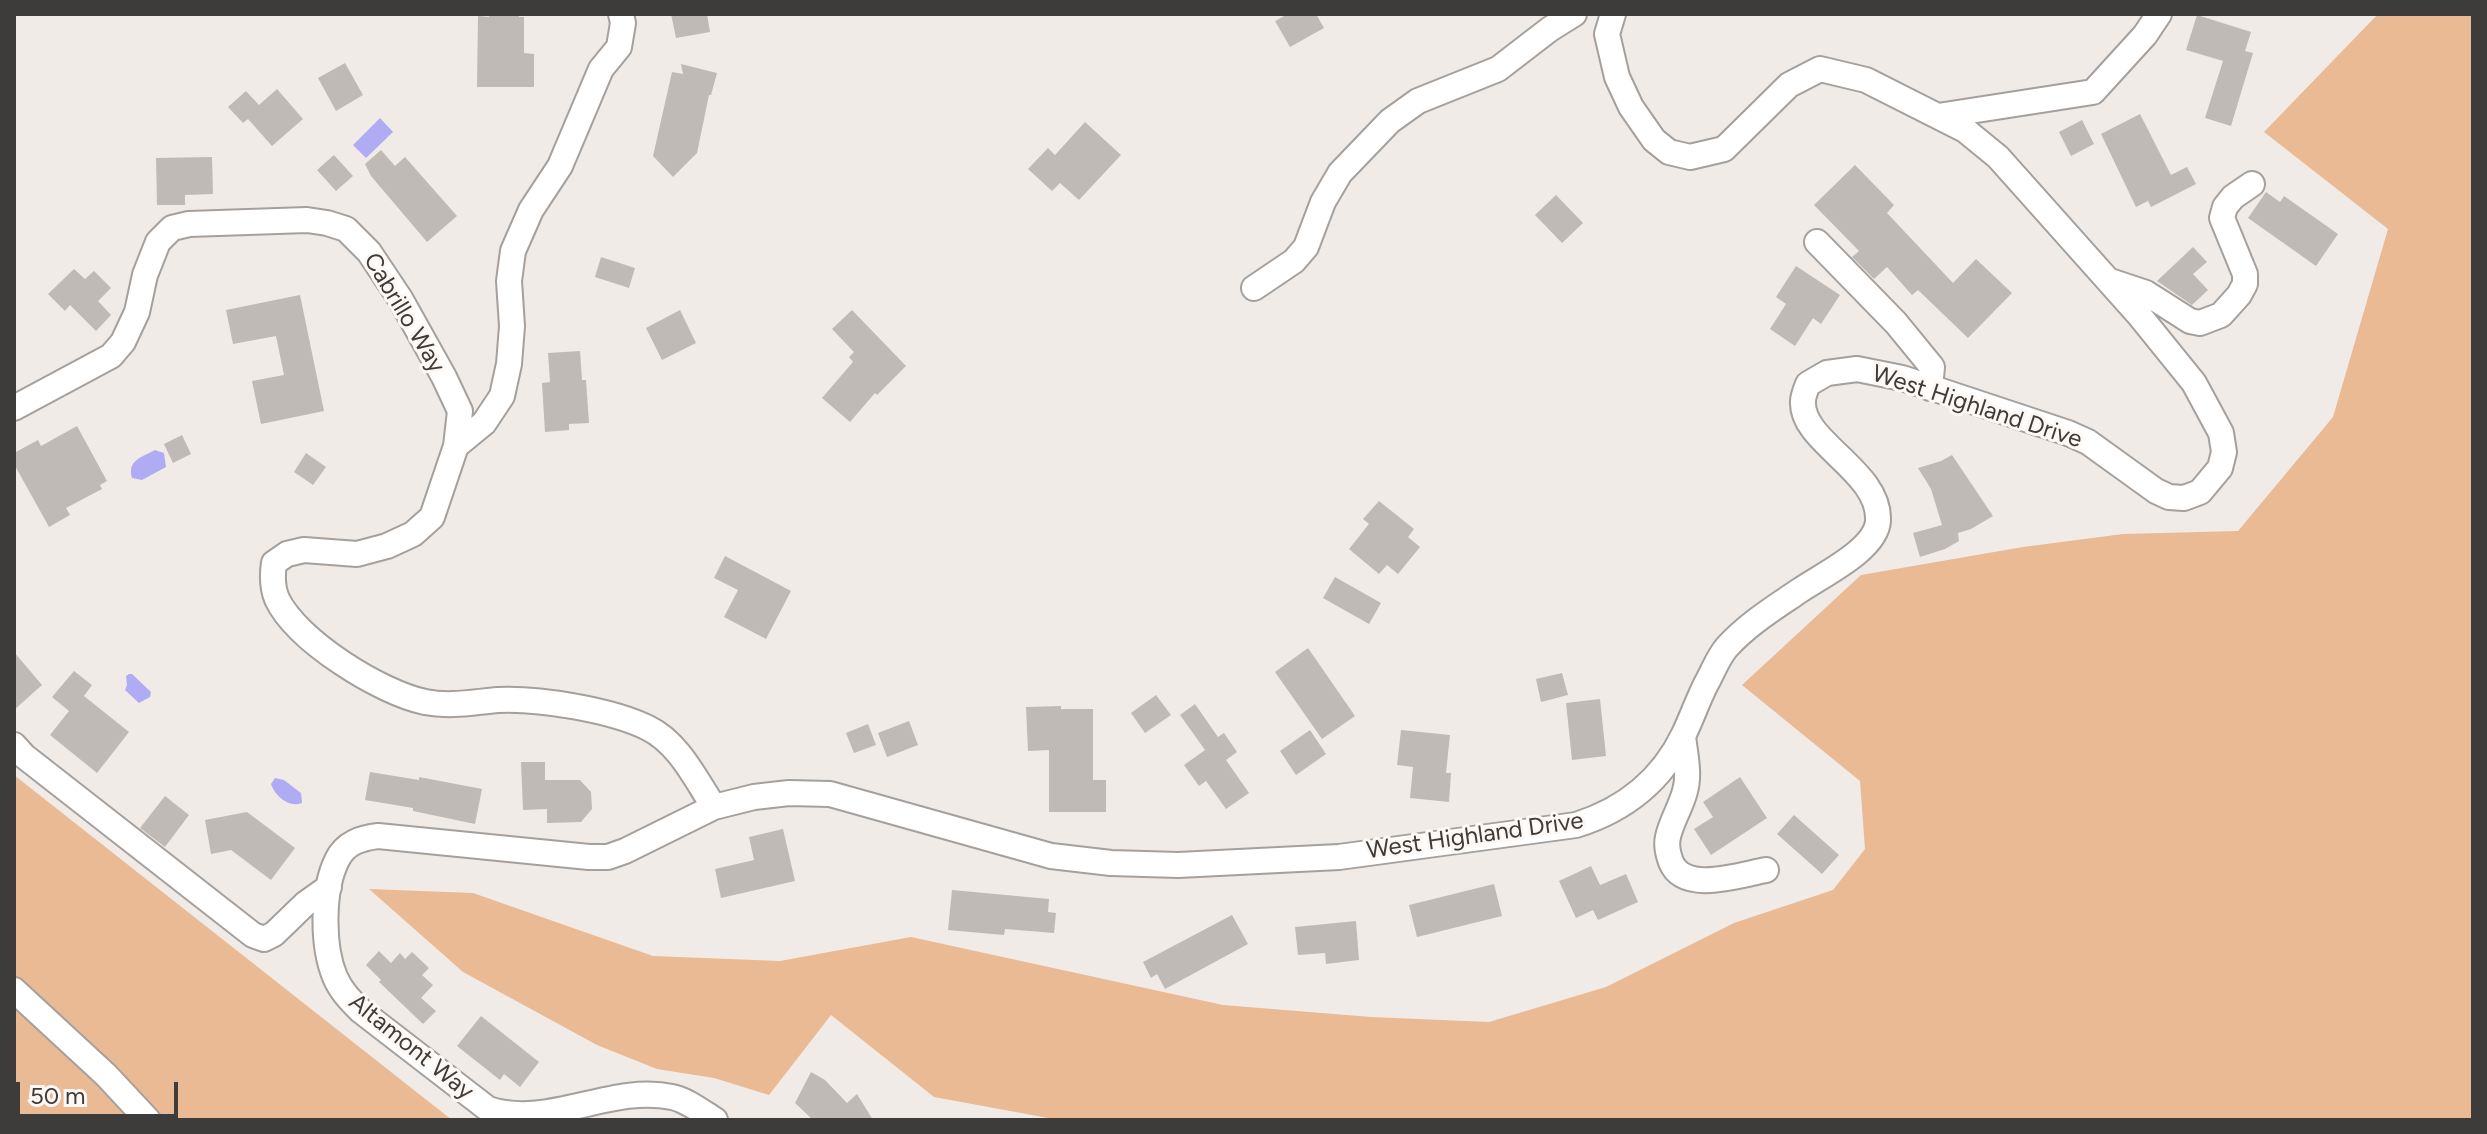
<!DOCTYPE html>
<html>
<head>
<meta charset="utf-8">
<style>
	body { margin:0 }
	#map { position:relative; width:2487px; height:1134px; overflow:hidden; background:#f0ebe7; font-family:Figtree,sans-serif }
	canvas { display:block }
	.frame { position:absolute; inset:0; border:16px solid #3e3c3b; pointer-events:none }
	.scale { position:absolute; left:16px; top:1082px; width:162px; height:36px; box-sizing:border-box; border:4px solid #3e3c3b; border-top:0; padding-left:10px; font-size:24px; line-height:28px; white-space:nowrap; color:#3e3c3b; -webkit-text-stroke:6px #fdf8f4; paint-order:stroke }
</style>
</head>
<body>
<div id="map">
<canvas width="2487" height="1134"></canvas>
<div class="frame"></div>
<div class="scale">50 m</div>
</div>
<script>
const context = document.querySelector('canvas').getContext('2d');
context.lineJoin = 'round';
function paint(path, color) { context.fillStyle = color; context.fill(path, 'evenodd'); }
function trace(path, color, width, dash) { context.strokeStyle = color; context.lineWidth = width; context.lineCap = dash ? 'butt' : 'round'; context.setLineDash(dash || []); context.stroke(path); }
function label(font, color, halo, rows, align = 'center') {
  context.font = font + ' Figtree,sans-serif'; context.lineWidth = 6; context.setLineDash([]); context.textBaseline = 'middle'; context.strokeStyle = halo; context.fillStyle = color; for (const [text, x, y, turn = 0] of rows) {
    context.save(); context.translate(x, y); context.rotate((+turn || 0) * Math.PI / 180); context.textAlign = isNaN(turn) ? turn : align; if (halo) context.strokeText(text, 0, 0); context.fillText(text, 0, 0); context.restore();
  }
}
const green = new Path2D(`
	M 2378,14 L 2473,14 L 2473,1120 L 1059,1120 L 934,1097 L 831,1015 L 769,1095 L 714,1078 L 657,1069 L 597,1045 L 463,972 L 369,889 L 473,893 L 653,956 L 780,961 L 911,937 L 1223,1005 L 1371,1017 L 1489,1022 L 1606,987 L 1734,923 L 1833,890 L 1865,849 L 1860,781 L 1742,685 L 1861,575 L 2023,547 L 2123,534 L 2238,531 L 2333,417 L 2388,229 L 2264,132 Z
	M 14,775 L 452,1120 L 14,1120 Z`);
const water = new Path2D(`
	M 380,118 L 393,132 L 366,158 L 353,145 Z
	M 155,450 L 164,453 L 166,467 L 142,480 L 132,478 C 127,460 142,457 155,450 Z
	M 129,674 L 132,674 L 151,692 L 150,697 L 139,703 L 125,690 L 127,685 L 126,676 Z
	M 275,778 L 284,780 L 301,793 L 302,803 C 289,808 275,796 271,784 Z`);
const building = new Path2D(`
	M 489,14 L 519,14 L 519,17 L 524,17 L 524,53 L 534,54 L 534,87 L 477,87 L 478,16 L 489,17 Z
	M 671,14 L 707,14 L 710,32 L 676,38 Z
	M 1288,14 L 1316,14 L 1324,28 L 1290,47 L 1275,21 Z
	M 2197,15 L 2251,32 L 2245,51 L 2253,53 L 2231,126 L 2205,118 L 2223,61 L 2186,50 Z
	M 345,63 L 363,95 L 336,111 L 318,78 Z
	M 681,64 L 717,73 L 711,95 L 709,95 L 697,153 L 673,177 L 653,156 L 672,72 L 683,74 Z
	M 277,89 L 303,119 L 272,146 L 248,119 L 243,123 L 228,107 L 246,91 L 259,105 Z
	M 2140,114 L 2171,175 L 2187,167 L 2196,184 L 2151,207 L 2148,201 L 2136,207 L 2101,134 Z
	M 2082,120 L 2094,144 L 2071,156 L 2059,132 Z
	M 1085,122 L 1121,155 L 1079,200 L 1060,183 L 1052,191 L 1028,169 L 1048,148 L 1055,155 Z
	M 381,150 L 395,166 L 405,157 L 457,216 L 427,242 L 371,176 L 365,164 Z
	M 334,155 L 353,176 L 336,191 L 317,170 Z
	M 212,157 L 213,194 L 185,195 L 185,205 L 157,205 L 156,158 Z
	M 1855,165 L 1894,205 L 1887,213 L 1953,283 L 1976,259 L 2012,293 L 1968,338 L 1918,290 L 1912,295 L 1887,267 L 1874,279 L 1852,257 L 1859,251 L 1814,205 Z
	M 2266,192 L 2280,202 L 2284,196 L 2338,234 L 2316,266 L 2248,218 Z
	M 1556,195 L 1583,223 L 1562,243 L 1535,215 Z
	M 2193,247 L 2207,262 L 2193,274 L 2208,290 L 2192,305 L 2157,281 Z
	M 601,257 L 635,268 L 629,288 L 595,277 Z
	M 1796,266 L 1840,295 L 1821,324 L 1813,318 L 1795,346 L 1770,329 L 1786,304 L 1776,297 Z
	M 74,269 L 85,279 L 94,271 L 111,288 L 98,301 L 111,315 L 96,331 L 70,305 L 65,311 L 48,294 Z
	M 300,295 L 324,411 L 261,424 L 252,381 L 284,375 L 276,336 L 233,344 L 226,310 Z
	M 680,310 L 696,343 L 662,360 L 646,328 Z
	M 852,310 L 906,366 L 877,395 L 875,393 L 850,422 L 822,398 L 853,362 L 849,357 L 854,352 L 832,329 Z
	M 580,351 L 582,380 L 586,380 L 589,423 L 569,424 L 569,430 L 545,432 L 542,383 L 550,382 L 548,353 Z
	M 77,426 L 107,481 L 100,485 L 102,489 L 66,508 L 70,515 L 49,527 L 14,464 L 14,453 L 38,440 L 41,446 Z
	M 182,435 L 191,454 L 173,463 L 164,444 Z
	M 306,453 L 326,467 L 313,485 L 294,472 Z
	M 1952,455 L 1993,516 L 1971,529 L 1958,533 L 1959,541 L 1945,549 L 1920,557 L 1913,533 L 1942,525 L 1931,489 L 1918,468 L 1941,461 Z
	M 1379,501 L 1414,529 L 1408,537 L 1420,547 L 1398,574 L 1387,565 L 1379,574 L 1349,549 L 1369,524 L 1363,519 Z
	M 725,556 L 791,591 L 766,639 L 724,617 L 738,590 L 714,578 Z
	M 1335,577 L 1381,603 L 1369,624 L 1323,598 Z
	M 1308,648 L 1355,716 L 1322,739 L 1275,672 Z
	M 14,652 L 42,685 L 14,710 Z
	M 74,671 L 92,685 L 84,696 L 129,732 L 97,773 L 50,735 L 69,711 L 52,697 Z
	M 1562,673 L 1568,695 L 1541,702 L 1536,679 Z
	M 1156,695 L 1171,715 L 1145,733 L 1131,713 Z
	M 1600,699 L 1606,756 L 1572,760 L 1566,703 Z
	M 1195,704 L 1218,737 L 1224,733 L 1237,752 L 1226,760 L 1249,793 L 1226,809 L 1206,781 L 1199,786 L 1184,765 L 1205,750 L 1180,715 Z
	M 1061,706 L 1061,709 L 1093,709 L 1093,780 L 1106,780 L 1106,812 L 1049,812 L 1049,750 L 1028,751 L 1026,707 Z
	M 909,721 L 918,745 L 887,757 L 878,733 Z
	M 868,724 L 876,745 L 854,753 L 846,733 Z
	M 1310,730 L 1326,754 L 1296,775 L 1280,751 Z
	M 1401,730 L 1450,735 L 1446,773 L 1451,773 L 1449,802 L 1410,798 L 1413,767 L 1397,765 Z
	M 521,762 L 545,762 L 545,780 L 580,780 L 591,792 L 592,809 L 581,822 L 547,823 L 547,809 L 523,810 Z
	M 370,772 L 419,780 L 419,777 L 482,789 L 475,824 L 413,811 L 413,808 L 365,800 Z
	M 1740,777 L 1767,818 L 1711,855 L 1694,829 L 1713,817 L 1703,802 Z
	M 165,796 L 189,815 L 165,847 L 140,828 Z
	M 247,812 L 295,848 L 271,880 L 231,850 L 211,854 L 205,820 Z
	M 1794,815 L 1839,855 L 1822,874 L 1777,834 Z
	M 783,829 L 795,881 L 721,898 L 715,869 L 754,860 L 749,837 Z
	M 1591,866 L 1600,885 L 1626,874 L 1638,902 L 1598,920 L 1593,910 L 1576,918 L 1559,881 Z
	M 1494,884 L 1502,916 L 1417,937 L 1409,905 Z
	M 952,890 L 1049,899 L 1048,912 L 1056,913 L 1054,933 L 1005,929 L 1004,935 L 948,930 Z
	M 1232,915 L 1248,944 L 1165,989 L 1157,974 L 1151,978 L 1143,962 Z
	M 1356,921 L 1359,960 L 1326,964 L 1325,953 L 1298,955 L 1295,927 Z
	M 379,951 L 391,963 L 400,953 L 405,959 L 412,952 L 429,968 L 422,975 L 433,985 L 421,998 L 436,1011 L 423,1024 L 379,982 L 381,980 L 366,965 Z
	M 481,1016 L 539,1062 L 520,1087 L 504,1074 L 500,1080 L 457,1046 Z
	M 811,1072 L 825,1080 L 847,1103 L 857,1094 L 873,1120 L 813,1120 L 795,1103 Z`);
const minor = new Path2D(`
	M 621,14 L 623,23 L 619,47 L 601,69 L 560,166 L 531,210 L 513,251 L 509,281 L 512,326 L 509,364 L 502,396 L 484,423 L 456,446 L 432,517 L 413,534 L 387,546 L 357,554 L 304,550 L 287,554 L 274,563 C 272,576 272,587 277,599 C 297,641 381,693 425,702 C 451,707 473,702 498,700 C 539,698 612,710 648,728 C 679,743 696,780 714,807
	M 1938,116 L 2093,92 L 2145,35 L 2159,14
	M 1817,242 L 1896,323 L 1932,367 L 1930,388
	M 2110,281 L 2146,293 L 2190,321 L 2200,323 L 2221,315 L 2239,295 L 2245,284 L 2245,274 L 2222,218 L 2225,207 L 2233,197 L 2252,184
	M 1254,288 L 1294,261 L 1306,247 L 1323,202 L 1340,173 L 1390,121 L 1418,101 L 1498,69 L 1550,29 L 1574,14
	M 14,408 L 111,356 L 123,342 L 137,312 L 145,275 L 158,242 L 172,228 L 189,224 L 307,220 L 327,223 L 346,229 L 369,252 L 401,300 L 444,377 L 460,411 L 456,446
	M 1683,736 C 1685,754 1690,774 1685,791 C 1681,807 1671,822 1668,837 C 1666,845 1668,854 1671,862 C 1684,894 1739,875 1766,870
	M 14,745 L 24,756 L 253,935 L 264,939 L 274,934 L 305,904 L 329,887
	M 14,990 L 106,1075 L 148,1120
	M 715,1120 C 702,1112 687,1100 672,1097 C 610,1084 549,1129 488,1109 L 361,1011 C 350,1000 341,991 335,977 C 322,946 322,890 337,860 C 345,843 361,838 378,836 L 589,857 L 608,857 L 625,851 L 714,807 L 754,797 L 789,793 L 830,794 L 1051,856 L 1111,863 L 1178,865 L 1339,857 L 1576,825 C 1624,810 1662,780 1684,734 C 1692,717 1698,700 1706,684 C 1713,672 1718,657 1727,647 C 1748,624 1774,608 1799,591 C 1822,575 1876,550 1878,521 C 1881,471 1800,442 1803,401 C 1803,396 1806,389 1808,384 L 1827,373 L 1857,369 L 1902,378 L 2068,433 L 2088,442 L 2156,491 L 2169,497 L 2184,498 L 2200,492 L 2220,468 L 2224,452 L 2221,433 L 2194,383 L 2139,315 L 1998,157 L 1965,130 L 1866,80 L 1820,69 L 1789,85 L 1724,149 L 1690,157 L 1669,152 L 1654,140 L 1631,107 L 1617,77 L 1607,34 L 1613,14`);
const streetNames = [
	["Cabrillo Way",404,313,59],
	["West Highland Drive",1977,407,18],
	["West Highland Drive",1475,836,-8],
	["Altamont Way",411,1047,39]
];
paint(green, '#eaba94');
paint(water, '#b0acf4');
paint(building, '#bfbab6');
trace(minor, '#a5a09c', 28);
trace(minor, '#fff', 24);
label('24px', '#3e3c3b', '#fdf8f4', streetNames);
</script>
</body>
</html>
